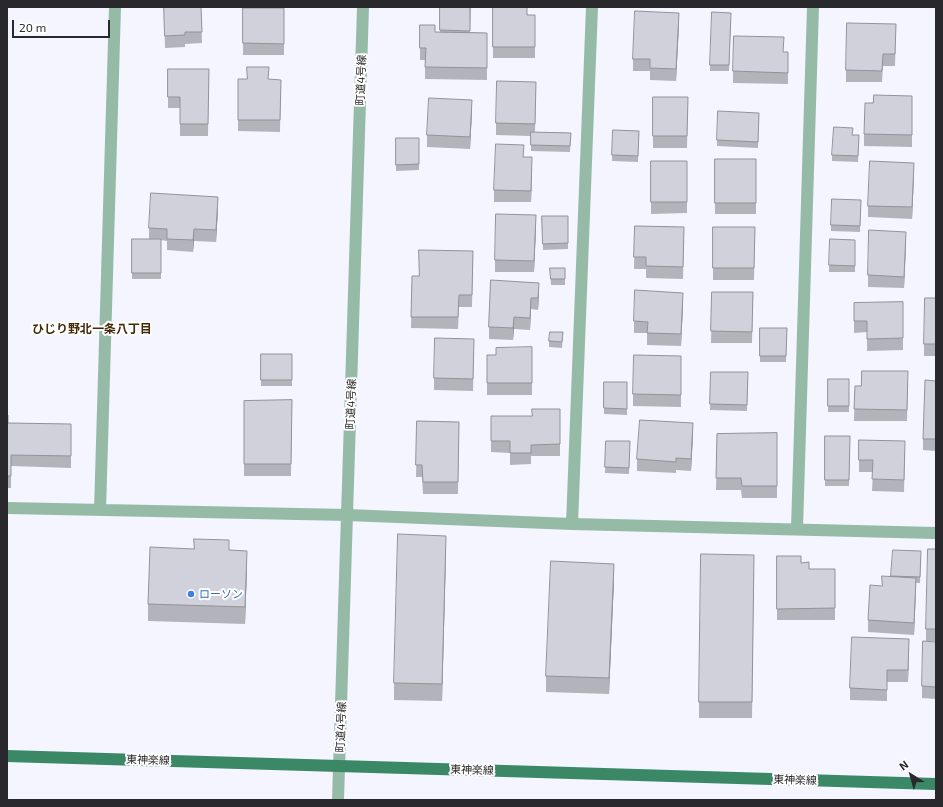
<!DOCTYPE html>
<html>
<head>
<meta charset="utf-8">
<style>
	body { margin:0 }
	#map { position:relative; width:943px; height:807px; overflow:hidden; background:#f4f5ff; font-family:"Exo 2",sans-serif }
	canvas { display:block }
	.frame { position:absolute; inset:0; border:8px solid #29292d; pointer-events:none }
	.north { position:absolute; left:891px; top:755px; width:40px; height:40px; -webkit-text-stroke:3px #fff; paint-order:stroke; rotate:323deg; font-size:11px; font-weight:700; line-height:16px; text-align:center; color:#29292d }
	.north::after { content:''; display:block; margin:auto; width:14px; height:18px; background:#29292d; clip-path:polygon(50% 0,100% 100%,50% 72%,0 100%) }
	.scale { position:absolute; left:12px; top:20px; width:98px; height:18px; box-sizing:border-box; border:2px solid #29292d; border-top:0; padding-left:5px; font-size:12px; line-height:14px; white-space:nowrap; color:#29292d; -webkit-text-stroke:3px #fff; paint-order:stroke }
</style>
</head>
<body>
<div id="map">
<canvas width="943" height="807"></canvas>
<div class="frame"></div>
<div class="north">N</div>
<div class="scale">20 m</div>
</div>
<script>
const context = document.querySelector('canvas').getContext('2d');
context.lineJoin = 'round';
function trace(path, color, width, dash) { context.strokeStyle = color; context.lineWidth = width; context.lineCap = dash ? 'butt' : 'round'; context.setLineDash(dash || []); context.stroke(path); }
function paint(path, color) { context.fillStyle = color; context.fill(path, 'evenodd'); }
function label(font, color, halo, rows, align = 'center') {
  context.font = font + ' "Exo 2","Noto Sans JP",sans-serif'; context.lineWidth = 4; context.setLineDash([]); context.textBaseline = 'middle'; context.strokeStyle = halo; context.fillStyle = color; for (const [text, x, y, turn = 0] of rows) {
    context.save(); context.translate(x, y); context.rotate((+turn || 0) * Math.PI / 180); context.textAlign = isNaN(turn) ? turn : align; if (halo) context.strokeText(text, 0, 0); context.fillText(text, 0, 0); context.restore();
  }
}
const minor = new Path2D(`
	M 7,508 L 347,515 L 572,524 L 936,533
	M 100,510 L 115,7
	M 572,524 L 592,7
	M 797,528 L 813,7
	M 338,800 L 363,7`);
const major = new Path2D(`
	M 7,756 L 936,784`);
const wall = new Path2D(`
	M 164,7 L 201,7 L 202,43 L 185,44 L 185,47 L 165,48 Z
	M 440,7 L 471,7 L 470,32 L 487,33 L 487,80 L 425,79 L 425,60 L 420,60 L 420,25 L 435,32 L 440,32 Z
	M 493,7 L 527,15 L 535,15 L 535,58 L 493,58 Z
	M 243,8 L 284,8 L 284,55 L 243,55 Z
	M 731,19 L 729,71 L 710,71 L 710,65 Z
	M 679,24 L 676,81 L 650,80 L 650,71 L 633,71 L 633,59 Z
	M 896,24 L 895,66 L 883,66 L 882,82 L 846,82 L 846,70 Z
	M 784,52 L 788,64 L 788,84 L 733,83 L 733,71 Z
	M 168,69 L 209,69 L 208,136 L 180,136 L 180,108 L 168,108 Z
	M 238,79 L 281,80 L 280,132 L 238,131 Z
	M 536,82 L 535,132 L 571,133 L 570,152 L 531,151 L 531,136 L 496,135 L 496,123 Z
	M 912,96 L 912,147 L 864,146 L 864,134 Z
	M 653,97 L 688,97 L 687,148 L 653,148 Z
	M 472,111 L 470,149 L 427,147 L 427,135 Z
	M 759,113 L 758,148 L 717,146 L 717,140 Z
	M 613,130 L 639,131 L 638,162 L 612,161 Z
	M 853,135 L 859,141 L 858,162 L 832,161 L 832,155 Z
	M 396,138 L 419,138 L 419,170 L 396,171 Z
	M 524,157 L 532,169 L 531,202 L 494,202 L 494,190 Z
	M 715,159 L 756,159 L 756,214 L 715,214 Z
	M 651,161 L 687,161 L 687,213 L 651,214 Z
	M 914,174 L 912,219 L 868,217 L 868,206 Z
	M 861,200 L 860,232 L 831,231 L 831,225 Z
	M 218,209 L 216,242 L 194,241 L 193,252 L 167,250 L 167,241 L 161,240 L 161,279 L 132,279 L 132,239 L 149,239 L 149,228 Z
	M 542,216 L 568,216 L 568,249 L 543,250 Z
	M 635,226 L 684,227 L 683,279 L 646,278 L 646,269 L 634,269 Z
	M 536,227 L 534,272 L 495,272 L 495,260 Z
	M 713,227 L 755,227 L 754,280 L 713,280 Z
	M 855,240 L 855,272 L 829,272 L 829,265 Z
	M 906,244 L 904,288 L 868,287 L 868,275 Z
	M 473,251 L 472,307 L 459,307 L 458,329 L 411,328 L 412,276 L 419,276 Z
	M 550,268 L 565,268 L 565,285 L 551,285 Z
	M 491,280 L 539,294 L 538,310 L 531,309 L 530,330 L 514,329 L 513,340 L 489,339 L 489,327 Z
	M 712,292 L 753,292 L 752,343 L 711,343 Z
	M 936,298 L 936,356 L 924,356 L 924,344 Z
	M 903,302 L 903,350 L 867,351 L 867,332 L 854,333 L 854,303 Z
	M 683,304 L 681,346 L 647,345 L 647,333 L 634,333 L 634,321 Z
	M 760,328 L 787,328 L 786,362 L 760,362 Z
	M 563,332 L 562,348 L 549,347 L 549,341 Z
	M 532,347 L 532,395 L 487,395 L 487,355 L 496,355 Z
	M 474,351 L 473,391 L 434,390 L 434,378 Z
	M 261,354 L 292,354 L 292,386 L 261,386 Z
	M 681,368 L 681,407 L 633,406 L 633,394 Z
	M 711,372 L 748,378 L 747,411 L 710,410 Z
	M 936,374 L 936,451 L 923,450 L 923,439 L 936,381 Z
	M 828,379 L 849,379 L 849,412 L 828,412 Z
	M 604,382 L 627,382 L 627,415 L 604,414 Z
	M 908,383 L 907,421 L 854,421 L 855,386 Z
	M 292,400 L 291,476 L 244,476 L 244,401 Z
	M 560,409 L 560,456 L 531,456 L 531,464 L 510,465 L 510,453 L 491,452 L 491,416 L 532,416 Z
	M 7,415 L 8,423 L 71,424 L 71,468 L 11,466 L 11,488 L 7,488 Z
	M 417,421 L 459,422 L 458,494 L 423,494 L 422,477 L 416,477 Z
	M 777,433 L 777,498 L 742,498 L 741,490 L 716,490 L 717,434 Z
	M 693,435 L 691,471 L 676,470 L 676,473 L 637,471 L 637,459 Z
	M 825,436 L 850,436 L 849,486 L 825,486 Z
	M 859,440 L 905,453 L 904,492 L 872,491 L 873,472 L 859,472 Z
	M 606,441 L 630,441 L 629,474 L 605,473 Z
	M 936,549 L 936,641 L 926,641 L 926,629 Z
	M 229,550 L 247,568 L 245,624 L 148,621 L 148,604 Z
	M 446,552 L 442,701 L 394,700 L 394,683 Z
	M 777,556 L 801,563 L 809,569 L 835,569 L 835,620 L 777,620 Z
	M 921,557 L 920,583 L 916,583 L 914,635 L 868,632 L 868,620 L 882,586 L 891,576 Z
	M 754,571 L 752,718 L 699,718 L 699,702 Z
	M 614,580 L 609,694 L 546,692 L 546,676 Z
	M 936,642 L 936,699 L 922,698 L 922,686 Z
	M 909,650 L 908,682 L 887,682 L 887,701 L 850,700 L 850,688 Z`);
const shadedWall = new Path2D(`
	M 679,13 L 679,24 L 676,81 L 676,69 Z
	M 472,100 L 472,111 L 470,149 L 470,137 Z
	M 532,157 L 532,169 L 531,202 L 531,191 Z
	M 914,163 L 914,174 L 912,219 L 912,207 Z
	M 218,197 L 218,209 L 216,242 L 216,230 Z
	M 536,215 L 536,227 L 534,272 L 534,261 Z
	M 194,229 L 194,241 L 193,252 L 193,240 Z
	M 906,232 L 906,244 L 904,288 L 904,277 Z
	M 539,283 L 539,294 L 538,310 L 538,298 Z
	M 683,293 L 683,304 L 681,346 L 681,334 Z
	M 531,298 L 531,309 L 530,330 L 530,318 Z
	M 514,317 L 514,329 L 513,340 L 513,328 Z
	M 693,423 L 693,435 L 691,471 L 691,459 Z
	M 446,536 L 446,552 L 442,701 L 442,684 Z
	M 247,551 L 247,568 L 245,624 L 245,607 Z
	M 614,564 L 614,580 L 609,694 L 609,678 Z
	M 916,578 L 916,590 L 914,635 L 914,623 Z
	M 909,639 L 909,650 L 908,682 L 908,670 Z`);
const building = new Path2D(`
	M 164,7 L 201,7 L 202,32 L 185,32 L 185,35 L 165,36 Z
	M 440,7 L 470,7 L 470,31 L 440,30 Z
	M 493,7 L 527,7 L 527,15 L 535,15 L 535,47 L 493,47 Z
	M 243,8 L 284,8 L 284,44 L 243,43 Z
	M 635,11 L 679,13 L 676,69 L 650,68 L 650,59 L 633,59 Z
	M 712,12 L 731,13 L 729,65 L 710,65 Z
	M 847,23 L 896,24 L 895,54 L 883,54 L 882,71 L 846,70 Z
	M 420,25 L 435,25 L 435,32 L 487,33 L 487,68 L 425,67 L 426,48 L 420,48 Z
	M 734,36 L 784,37 L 783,52 L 788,52 L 788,73 L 733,71 Z
	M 247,67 L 269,67 L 268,79 L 281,80 L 280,120 L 238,120 L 238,79 L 247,79 Z
	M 168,69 L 209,69 L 208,124 L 180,124 L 180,97 L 168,97 Z
	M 497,81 L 536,82 L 535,124 L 496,123 Z
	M 874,95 L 912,96 L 912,135 L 864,134 L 865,103 L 873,103 Z
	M 653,97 L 688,97 L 687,136 L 653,136 Z
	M 429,98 L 472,100 L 470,137 L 427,135 Z
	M 718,111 L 759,113 L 758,142 L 717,140 Z
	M 834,127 L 853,128 L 852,135 L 859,135 L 858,156 L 832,155 Z
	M 613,130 L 639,131 L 638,156 L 612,155 Z
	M 531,132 L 571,133 L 570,146 L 531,145 Z
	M 396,138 L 419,138 L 419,164 L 396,165 Z
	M 496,144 L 524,145 L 523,157 L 532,157 L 531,191 L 494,190 Z
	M 715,159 L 756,159 L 756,203 L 715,203 Z
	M 651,161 L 687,161 L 687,202 L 651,202 Z
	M 870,161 L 914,163 L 912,207 L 868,206 Z
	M 151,193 L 218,197 L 216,230 L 194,229 L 193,240 L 167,239 L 167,229 L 149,228 Z
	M 832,199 L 861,200 L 860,226 L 831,225 Z
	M 496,214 L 536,215 L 534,261 L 495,260 Z
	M 542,216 L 568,216 L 568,243 L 543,244 Z
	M 635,226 L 684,227 L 683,267 L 646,266 L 646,257 L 634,257 Z
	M 713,227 L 755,227 L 754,268 L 713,268 Z
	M 869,230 L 906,232 L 904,277 L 868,275 Z
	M 132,239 L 161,239 L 161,273 L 132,273 Z
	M 830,239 L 855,240 L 855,266 L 829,265 Z
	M 419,250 L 473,251 L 472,295 L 459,295 L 458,317 L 411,317 L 412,276 L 419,276 Z
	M 550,268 L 565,268 L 565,279 L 551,279 Z
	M 491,280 L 539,283 L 538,298 L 531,298 L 530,318 L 514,317 L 513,328 L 489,327 Z
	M 635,290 L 683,293 L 681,334 L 647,333 L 648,322 L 634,321 Z
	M 712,292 L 753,292 L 752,332 L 711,331 Z
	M 925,298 L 936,298 L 936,344 L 924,344 Z
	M 903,302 L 903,338 L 867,339 L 867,321 L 854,321 L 854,303 Z
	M 760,328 L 787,328 L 786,356 L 760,356 Z
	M 550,332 L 563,332 L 562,342 L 549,341 Z
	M 435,338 L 474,339 L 473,379 L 434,378 Z
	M 532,347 L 532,383 L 487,383 L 487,355 L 496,355 L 496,348 Z
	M 261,354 L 292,354 L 292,380 L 261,380 Z
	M 634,355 L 681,356 L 681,395 L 633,394 Z
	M 862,371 L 908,371 L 907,410 L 854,409 L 855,386 L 861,386 Z
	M 711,372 L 748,372 L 747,405 L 710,404 Z
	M 936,374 L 936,439 L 923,439 L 925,380 L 936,381 Z
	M 828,379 L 849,379 L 849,406 L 828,406 Z
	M 604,382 L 627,382 L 627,409 L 604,408 Z
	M 292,400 L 291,464 L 244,464 L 244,401 Z
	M 532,409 L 560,409 L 560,444 L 531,445 L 531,453 L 510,453 L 510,441 L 491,441 L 491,416 L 532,416 Z
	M 7,415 L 8,415 L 8,423 L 71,424 L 71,456 L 11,455 L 11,476 L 7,476 Z
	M 640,420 L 693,423 L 691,459 L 676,458 L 676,462 L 637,459 Z
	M 417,421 L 459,422 L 458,482 L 423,482 L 422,465 L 416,465 Z
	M 777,433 L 777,486 L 742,486 L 741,478 L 716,478 L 717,434 Z
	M 825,436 L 850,436 L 849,480 L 825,480 Z
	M 859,440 L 905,441 L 904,480 L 872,479 L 873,460 L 859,460 Z
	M 606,441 L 630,441 L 629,468 L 605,467 Z
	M 398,534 L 446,536 L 442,684 L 394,683 Z
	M 194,539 L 229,540 L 229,550 L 247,551 L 245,607 L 148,604 L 150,547 L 194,549 Z
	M 928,549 L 936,549 L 936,629 L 926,629 Z
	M 893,550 L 921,551 L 920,577 L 891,576 Z
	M 701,554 L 754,555 L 752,702 L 699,702 Z
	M 777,556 L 801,556 L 801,563 L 809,562 L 809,569 L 835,569 L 835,608 L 777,609 Z
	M 551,561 L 614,564 L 609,678 L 546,676 Z
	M 882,576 L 916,578 L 914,623 L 868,620 L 870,585 L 882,586 Z
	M 852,637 L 909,639 L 908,670 L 887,670 L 887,690 L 850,688 Z
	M 923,641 L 936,642 L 936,687 L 922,686 Z`);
const markers = [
	[191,594,4,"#3f7fe0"]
];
const streetNames = [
	["町道4号線",361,80,-88],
	["町道4号線",351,404,-88],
	["町道4号線",341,727,-88],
	["東神楽線",148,760,2],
	["東神楽線",472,770,2],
	["東神楽線",795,780,2]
];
const shopNames = [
	["ローソン",199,594]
];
const neighbourhoodNames = [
	["ひじり野北一条八丁目",92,329]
];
trace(minor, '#95bba7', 12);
trace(major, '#3a8865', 12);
paint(wall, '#b3b4bb');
paint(shadedWall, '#929299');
paint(building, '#d0d1da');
trace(building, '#929299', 1);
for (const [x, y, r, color] of markers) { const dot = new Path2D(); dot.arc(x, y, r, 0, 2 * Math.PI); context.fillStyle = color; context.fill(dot); trace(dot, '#fff', 1.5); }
label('11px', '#29292d', '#fff', streetNames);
label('11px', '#366cbe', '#fff', shopNames, 'left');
label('bold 12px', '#452a09', '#fff', neighbourhoodNames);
</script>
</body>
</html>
